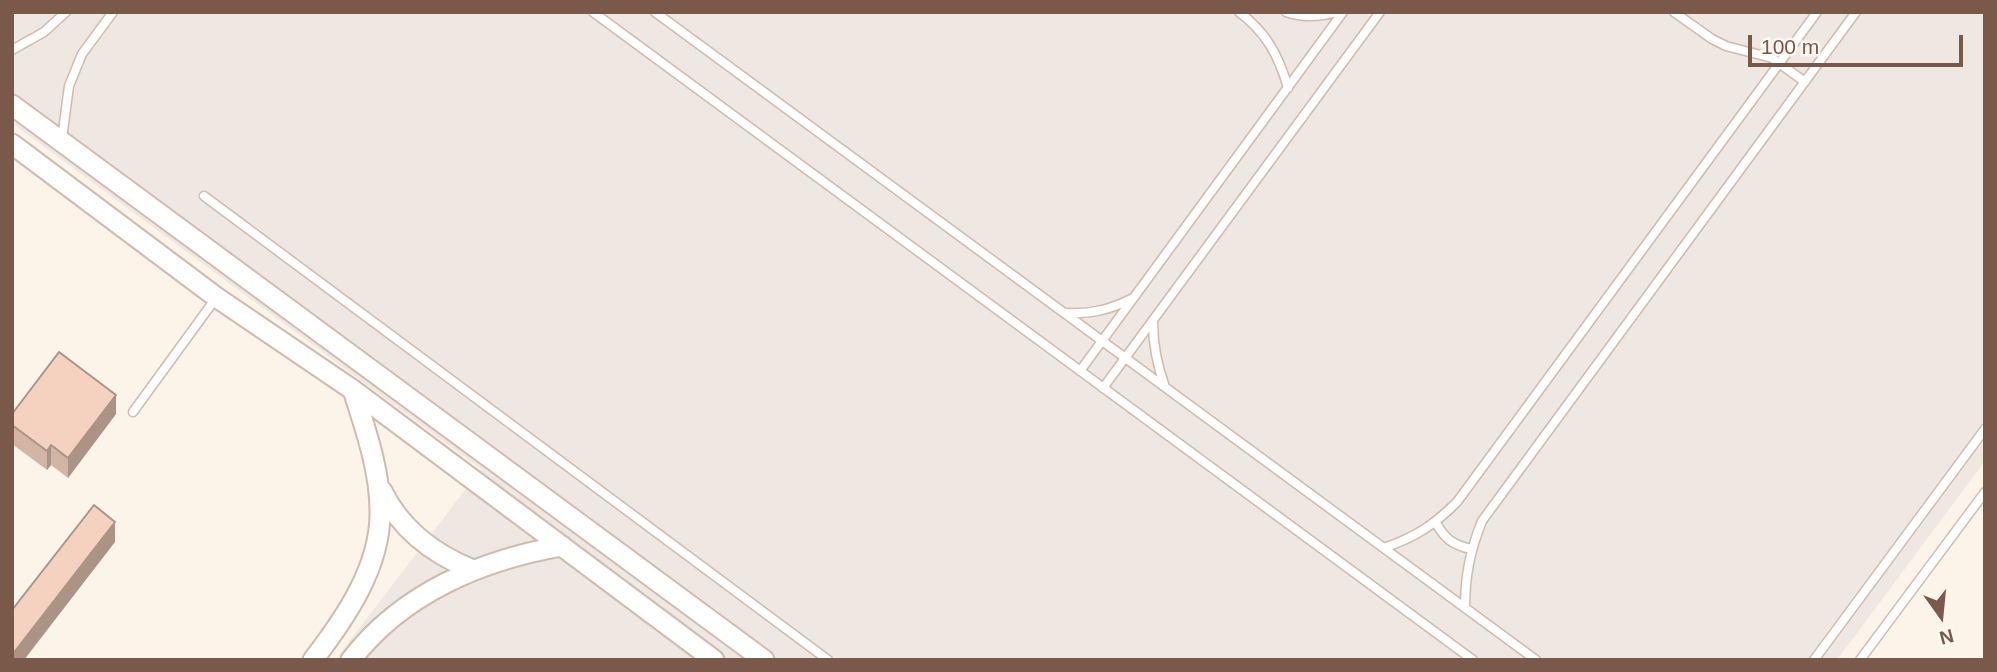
<!DOCTYPE html>
<html>
<head>
<meta charset="utf-8">
<style>
	body { margin:0 }
	#map { position:relative; width:1997px; height:672px; overflow:hidden; background:#fdf4e9; font-family:Helvetica,sans-serif }
	canvas { display:block }
	.frame { position:absolute; inset:0; border:14px solid #7a594b; pointer-events:none }
	.north { position:absolute; left:1906px; top:581px; width:70px; height:70px; -webkit-text-stroke:5px #fff8f0; paint-order:stroke; rotate:165deg; font-size:19px; font-weight:700; line-height:28px; text-align:center; color:#7a594b }
	.north::after { content:''; display:block; margin:auto; width:24px; height:32px; background:#7a594b; clip-path:polygon(50% 0,100% 100%,50% 72%,0 100%) }
	.scale { position:absolute; left:1748px; top:35px; width:215px; height:32px; box-sizing:border-box; border:4px solid #7a594b; border-top:0; padding-left:9px; font-size:21px; line-height:24px; white-space:nowrap; color:#7a594b; -webkit-text-stroke:5px #fff8f0; paint-order:stroke }
</style>
</head>
<body>
<div id="map">
<canvas width="1997" height="672"></canvas>
<div class="frame"></div>
<div class="north">N</div>
<div class="scale">100 m</div>
</div>
<script>
const context = document.querySelector('canvas').getContext('2d');
context.lineJoin = 'round';
function paint(path, color) { context.fillStyle = color; context.fill(path, 'evenodd'); }
function trace(path, color, width, dash) { context.strokeStyle = color; context.lineWidth = width; context.lineCap = dash ? 'butt' : 'round'; context.setLineDash(dash || []); context.stroke(path); }
const industrial = new Path2D(`
	M 12,12 L 1985,12 L 1985,461 L 1837,660 L 335,660 L 481,469 L 12,123 Z`);
const service = new Path2D(`
	M 593,12 L 1473,660
	M 655,12 L 1536,660
	M 1239,12 C 1266,32 1279,56 1288,88
	M 1286,12 C 1303,18 1320,17 1337,12
	M 1674,12 L 1712,39 L 1726,46 L 1772,58 L 1805,82
	M 12,50 L 44,32 L 66,12
	M 62,139 L 69,86 L 82,54 L 113,12
	M 204,196 L 828,660
	M 1067,313 C 1091,314 1109,310 1131,299
	M 1153,322 C 1153,345 1157,365 1165,387
	M 1080,371 L 1343,12
	M 1103,388 L 1380,12
	M 133,412 L 216,298
	M 1436,523 C 1445,539 1453,545 1471,549
	M 1384,548 C 1415,537 1433,526 1457,502 L 1817,12
	M 1465,608 C 1465,576 1470,551 1482,521 L 1856,12
	M 1814,660 L 1985,429
	M 1860,660 L 1985,492`);
const tertiary = new Path2D(`
	M 12,105 L 764,660
	M 12,144 L 216,297 L 353,390 L 714,660
	M 382,491 C 401,530 433,554 473,570
	M 313,660 C 346,617 381,566 380,511 C 380,470 365,428 353,390
	M 351,660 C 402,593 482,560 562,546`);
const wall = new Path2D(`
	M 12,414 L 116,414 L 68,478 L 51,465 L 47,470 L 12,444 Z`);
const shadedWall = new Path2D(`
	M 116,395 L 116,414 L 68,478 L 68,458 Z
	M 51,445 L 51,465 L 47,470 L 47,451 Z
	M 115,522 L 115,542 L 24,660 L 12,660 L 12,655 Z`);
const building = new Path2D(`
	M 59,352 L 116,395 L 68,458 L 51,445 L 47,451 L 12,425 L 12,414 Z
	M 94,505 L 115,522 L 12,655 L 12,610 Z`);
paint(industrial, '#eee7e2');
trace(service, '#d1bbad', 11);
trace(tertiary, '#d1bbad', 23);
trace(service, '#fff', 8);
trace(tertiary, '#fff', 19);
paint(wall, '#d2b5a4');
paint(shadedWall, '#ab9386');
paint(building, '#f4d2bf');
trace(building, '#ab9386', 2);
</script>
</body>
</html>
